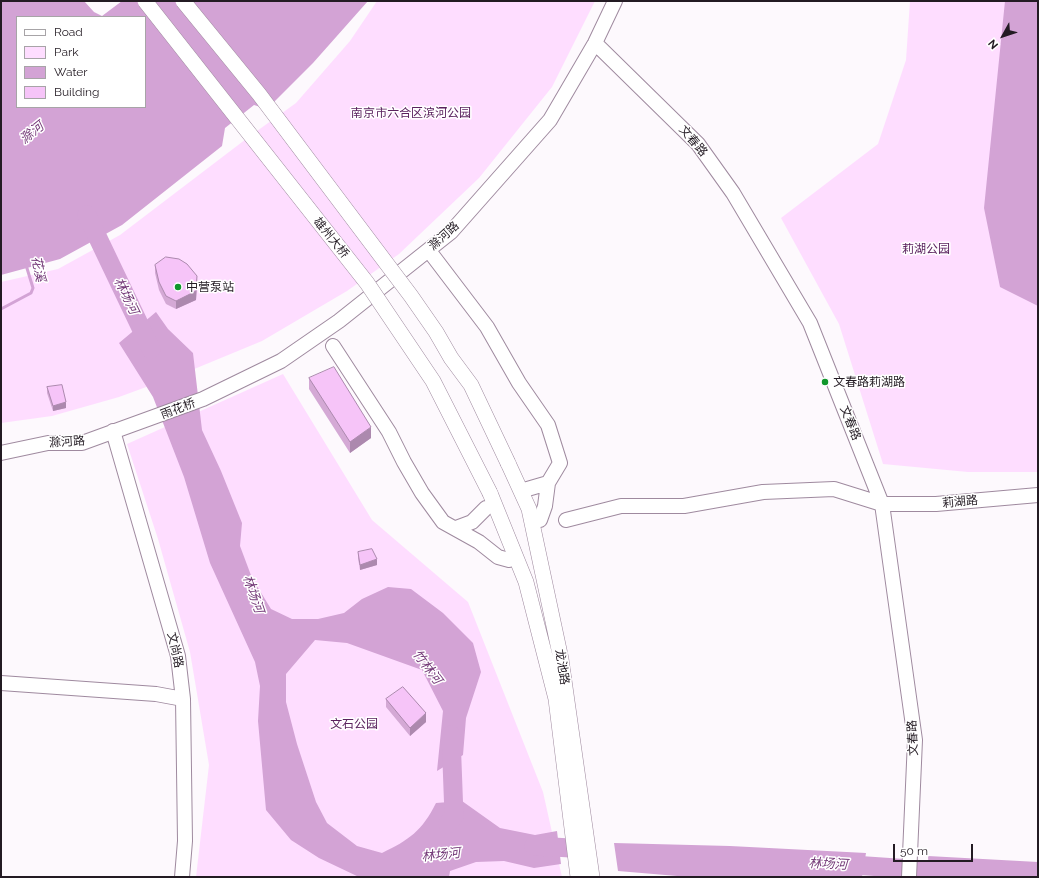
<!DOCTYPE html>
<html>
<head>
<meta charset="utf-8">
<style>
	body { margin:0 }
	#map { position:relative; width:1039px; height:878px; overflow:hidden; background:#fdf9fd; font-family:Raleway,sans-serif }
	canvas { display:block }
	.frame { position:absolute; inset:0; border:2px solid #231b23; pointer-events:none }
	.legend { position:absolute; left:16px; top:16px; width:130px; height:92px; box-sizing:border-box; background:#fff; border:1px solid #a7a4a7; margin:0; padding:5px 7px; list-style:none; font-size:12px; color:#231b23 }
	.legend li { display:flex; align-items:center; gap:8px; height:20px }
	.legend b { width:20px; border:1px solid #a7a4a7 }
	.north { position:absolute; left:983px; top:16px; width:40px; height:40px; -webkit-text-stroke:3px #fff; paint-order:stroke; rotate:230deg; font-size:11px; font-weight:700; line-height:16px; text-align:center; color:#231b23 }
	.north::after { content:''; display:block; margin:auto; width:14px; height:18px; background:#231b23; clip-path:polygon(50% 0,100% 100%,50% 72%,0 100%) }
	.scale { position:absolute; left:893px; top:844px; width:80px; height:18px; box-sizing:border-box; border:2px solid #231b23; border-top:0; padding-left:5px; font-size:12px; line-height:14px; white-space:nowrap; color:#231b23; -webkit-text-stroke:3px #fff; paint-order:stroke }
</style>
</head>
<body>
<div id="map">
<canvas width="1039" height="878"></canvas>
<div class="frame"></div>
<ul class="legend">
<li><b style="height:5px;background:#fff"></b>Road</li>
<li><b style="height:11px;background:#feddff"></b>Park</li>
<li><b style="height:11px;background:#d3a3d5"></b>Water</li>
<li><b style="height:11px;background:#f6c4f8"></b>Building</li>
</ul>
<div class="north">N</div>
<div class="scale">50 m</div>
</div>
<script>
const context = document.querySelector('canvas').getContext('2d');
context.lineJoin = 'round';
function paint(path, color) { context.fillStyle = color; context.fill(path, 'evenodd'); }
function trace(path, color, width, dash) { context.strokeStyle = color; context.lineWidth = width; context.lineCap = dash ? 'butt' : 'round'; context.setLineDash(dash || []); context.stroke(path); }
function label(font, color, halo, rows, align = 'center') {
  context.font = font + ' Raleway,"Noto Sans SC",sans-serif'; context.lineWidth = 3; context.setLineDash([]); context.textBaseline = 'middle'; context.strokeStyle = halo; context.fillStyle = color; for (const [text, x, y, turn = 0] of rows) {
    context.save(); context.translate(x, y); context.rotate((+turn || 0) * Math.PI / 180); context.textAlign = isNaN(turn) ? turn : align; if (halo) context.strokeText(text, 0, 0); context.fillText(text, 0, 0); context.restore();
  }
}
const green = new Path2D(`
	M 377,1 L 595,1 L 552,87 L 479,178 L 399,254 L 347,291 L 262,341 L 187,372 L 119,397 L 52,416 L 1,423 L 1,282 L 58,269 L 120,235 L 250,136 L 296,103 L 350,41 Z
	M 910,1 L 1038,1 L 1038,472 L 968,472 L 883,464 L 839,324 L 781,218 L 878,144 L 906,60 Z
	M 283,374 L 372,520 L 468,602 L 543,792 L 562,877 L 196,877 L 209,765 L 190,652 L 158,539 L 127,444 Z`);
const water = new Path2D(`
	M 1,1 L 84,1 L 94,12 L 102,16 L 122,1 L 368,1 L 313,63 L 267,109 L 254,105 L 225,128 L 222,146 L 122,225 L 60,259 L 1,275 ZM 17,17 L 145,17 L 145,107 L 17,107 Z
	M 1005,1 L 1038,1 L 1038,306 L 1000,287 L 984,208 Z
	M 156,312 L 168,329 L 193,353 L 202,430 L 221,471 L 242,523 L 240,546 L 252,578 L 271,609 L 292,619 L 318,619 L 344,613 L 362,599 L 388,587 L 411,589 L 443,613 L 473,643 L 481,672 L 466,718 L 463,755 L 437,771 L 443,711 L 422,670 L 347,643 L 315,640 L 286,674 L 286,702 L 297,744 L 316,802 L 327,823 L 357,846 L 382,853 C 409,840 422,831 436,803 L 462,801 L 500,828 L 535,835 L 557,831 L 561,864 L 534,868 L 504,861 L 476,862 L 450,871 L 449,877 L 359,877 L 319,858 L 291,840 L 266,810 L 258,721 L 260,686 L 255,662 L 210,563 L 184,477 L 153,397 L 119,343 Z
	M 614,843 L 730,846 L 866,853 L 862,877 L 689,877 L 618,871 Z
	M 928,856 L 1038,862 L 1038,877 L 929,877 Z`);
const stream = new Path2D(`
	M 1,309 L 31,293 L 33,288 L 26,265`);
const river = new Path2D(`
	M 87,215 L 151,349
	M 448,824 L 454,816 L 451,735
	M 534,846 L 571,848
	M 838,864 L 955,872`);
const tertiary = new Path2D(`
	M 595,43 L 698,144 L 733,193 L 810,323 L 882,504 L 915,740 L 909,877
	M 433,256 L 487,327 L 519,383 L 548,425 L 560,463 L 548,483 L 545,506 L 540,520
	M 333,346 L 389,432 L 404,462 L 422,493 L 443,522 L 479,542 L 498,557 L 509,560
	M 113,431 L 178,656 L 183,699 L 185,841 L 182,877
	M 1,453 L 48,443 L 82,443 L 203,399 L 281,361 L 339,321 L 451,232 L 550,120 L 595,43 L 615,1
	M 524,490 L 548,483
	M 566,520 L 621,506 L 684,506 L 763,492 L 834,489 L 882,504 L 936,504 L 1038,495
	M 456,528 L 472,522 L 486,508
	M 1,683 L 156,694 L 183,699`);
const secondary = new Path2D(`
	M 508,463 L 529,509 L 561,659 L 592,877
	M 490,493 L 526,582 L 556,699 L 578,877`);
const secondaryBridge = new Path2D(`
	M 145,1 L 367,283 L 433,381 L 490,493
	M 183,1 L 259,94 L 411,296 L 436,332 L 451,358 L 471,385 L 508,463`);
const wall = new Path2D(`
	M 155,265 L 197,284 L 196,300 L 176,309 L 166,304 L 159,290 L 155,273 Z
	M 309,378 L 371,438 L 350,453 L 309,389 Z
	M 47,387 L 66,408 L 53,411 L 47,393 Z
	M 358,552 L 377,565 L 360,570 L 358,558 Z
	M 386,699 L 426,722 L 410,736 L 386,707 Z`);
const shadedWall = new Path2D(`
	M 197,276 L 197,284 L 196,300 L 176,309 L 176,301 Z
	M 66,402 L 66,408 L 53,411 L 53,406 Z
	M 371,427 L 371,438 L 350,453 L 350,442 Z
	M 377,559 L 377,565 L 360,570 L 360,565 Z
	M 426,713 L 426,722 L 410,736 L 410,728 Z`);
const building = new Path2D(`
	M 166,257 L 179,259 L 187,264 L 197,276 L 196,291 L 176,301 L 166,296 L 159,282 L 155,265 Z
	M 334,367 L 371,427 L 350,442 L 309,378 Z
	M 62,385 L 66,402 L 53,406 L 47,387 Z
	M 372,549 L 377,559 L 360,565 L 358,552 Z
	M 403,687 L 426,713 L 410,728 L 386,699 Z`);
const markers = [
	[178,287,4,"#10972b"],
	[825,382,4,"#10972b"]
];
const parkNames = [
	["南京市六合区滨河公园",411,113],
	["莉湖公园",926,249],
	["文石公园",354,724]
];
const streetNames = [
	["文春路",693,141,49],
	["滁河路",444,236,-42],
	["雄州大桥",331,238,51],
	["雨花桥",178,409,-21],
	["文春路",850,423,68],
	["滁河路",67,442,-4],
	["莉湖路",960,502,-5],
	["文尚路",175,650,77],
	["龙池路",562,667,81],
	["文春路",913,738,-93]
];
const poiNames = [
	["中营泵站",186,287],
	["文春路莉湖路",833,382]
];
const waterNames = [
	["滁河",32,133,-39],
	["花溪",38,269,79],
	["林场河",126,296,64],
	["林场河",253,594,71],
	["竹林河",427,667,53],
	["林场河",441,855,-6],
	["林场河",828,864,3]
];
paint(green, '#feddff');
paint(water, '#d3a3d5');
trace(stream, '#d3a3d5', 3);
trace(river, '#d3a3d5', 19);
trace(tertiary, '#9f8a9f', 16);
trace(secondary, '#9f8a9f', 16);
trace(tertiary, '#fff', 14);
trace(secondary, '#fff', 15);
trace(secondaryBridge, '#9f8a9f', 16, []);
trace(secondaryBridge, '#fff', 15);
paint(wall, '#d4a9d5');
paint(shadedWall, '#ac89ae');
paint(building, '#f6c4f8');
trace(building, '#ac89ae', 1);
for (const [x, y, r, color] of markers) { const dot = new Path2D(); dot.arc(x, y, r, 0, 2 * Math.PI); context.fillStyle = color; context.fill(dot); trace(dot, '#fff', 1.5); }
label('12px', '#5a215e', '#fff', parkNames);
label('12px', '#231b23', '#fff', streetNames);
label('12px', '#231b23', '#fff', poiNames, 'left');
label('italic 13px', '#743a78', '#fff', waterNames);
</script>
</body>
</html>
